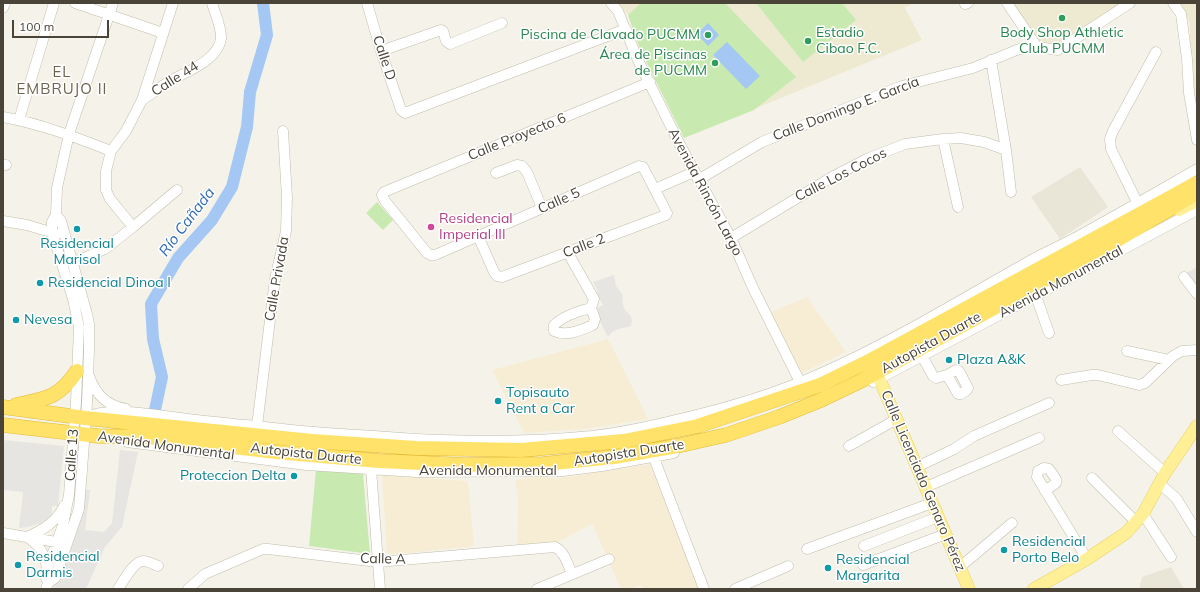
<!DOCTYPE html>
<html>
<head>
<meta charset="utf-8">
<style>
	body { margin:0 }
	#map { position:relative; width:1200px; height:592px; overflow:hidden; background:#f5f3e9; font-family:Mulish,sans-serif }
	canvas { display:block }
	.frame { position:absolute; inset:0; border:4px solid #494437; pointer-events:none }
	.scale { position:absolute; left:12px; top:20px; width:97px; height:18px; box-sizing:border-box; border:2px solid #494437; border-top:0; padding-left:5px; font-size:12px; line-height:14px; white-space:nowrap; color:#494437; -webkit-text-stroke:3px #fff; paint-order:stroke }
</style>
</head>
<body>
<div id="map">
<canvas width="1200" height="592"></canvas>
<div class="frame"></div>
<div class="scale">100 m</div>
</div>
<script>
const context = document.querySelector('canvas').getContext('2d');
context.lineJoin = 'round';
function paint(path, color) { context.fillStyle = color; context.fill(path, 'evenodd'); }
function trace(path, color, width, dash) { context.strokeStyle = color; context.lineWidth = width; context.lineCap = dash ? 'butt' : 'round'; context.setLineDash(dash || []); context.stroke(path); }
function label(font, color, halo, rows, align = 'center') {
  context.font = font + ' Mulish,sans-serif'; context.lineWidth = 3; context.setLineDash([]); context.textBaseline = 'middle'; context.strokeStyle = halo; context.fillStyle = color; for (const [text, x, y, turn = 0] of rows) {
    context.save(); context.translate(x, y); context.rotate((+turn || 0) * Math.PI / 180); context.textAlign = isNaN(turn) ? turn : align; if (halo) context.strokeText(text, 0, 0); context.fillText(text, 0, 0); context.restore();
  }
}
const residential = new Path2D(`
	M 1080,167 L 1108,207 L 1060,239 L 1031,197 Z
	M 1171,567 L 1184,589 L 1139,589 L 1142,577 Z`);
const commercial = new Path2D(`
	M 807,297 L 846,352 L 802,373 L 769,313 Z
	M 608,339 L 648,419 L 586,429 L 524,433 L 492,370 Z
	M 650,464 L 699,589 L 643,589 L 641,585 L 630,589 L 621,589 L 592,524 L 558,542 L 517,545 L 518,499 L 515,480 L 544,475 L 555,479 Z
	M 382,475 L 468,481 L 474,546 L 400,554 L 387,554 Z`);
const education = new Path2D(`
	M 618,3 L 914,3 L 905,8 L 922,40 L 684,138 L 640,49 L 628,15 Z
	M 1011,3 L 1123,3 L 1059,45 L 1048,45 L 1040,42 L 1034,36 Z
	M 1177,3 L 1197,3 L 1197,127 L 1189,62 L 1190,31 L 1189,21 L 1183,9 Z`);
const green = new Path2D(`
	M 641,3 L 725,3 L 796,77 L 754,110 L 684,138 L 640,49 L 628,15 Z
	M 756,3 L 842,3 L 856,20 L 803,62 Z
	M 377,202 L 393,220 L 383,230 L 366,213 Z
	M 316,469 L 363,474 L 370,554 L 309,546 Z`);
const parking = new Path2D(`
	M 1197,267 L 1197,285 L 1186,273 Z
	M 614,275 L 616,286 L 623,295 L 622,302 L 625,310 L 630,315 L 632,320 L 631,326 L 619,329 L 612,332 L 608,337 L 594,310 L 603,305 L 596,292 L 598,291 L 593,282 Z
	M 3,440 L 64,446 L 58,506 L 52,506 L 52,516 L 40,523 L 28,527 L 19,528 L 23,492 L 3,490 Z
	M 120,450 L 138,452 L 122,527 L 105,547 L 86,589 L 53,589 L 57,579 L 84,489 L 90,490 L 85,530 L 104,532 L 112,523 Z`);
const water = new Path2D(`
	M 708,23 L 719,35 L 708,46 L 697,34 Z
	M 727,42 L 760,76 L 746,89 L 713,55 Z`);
const river = new Path2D(`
	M 155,410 L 162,377 L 153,339 L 151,304 L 178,258 L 212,220 L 232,187 L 247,127 L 250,92 L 267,35 L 263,3`);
const minor = new Path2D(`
	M 75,3 L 163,33
	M 367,3 L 381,51 L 401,110 L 405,113 L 626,29
	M 611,3 L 618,11 L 637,58 L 679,143 L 731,238 L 753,288 L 800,382
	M 1007,3 L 1037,47
	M 1173,3 L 1181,14 L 1187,59 L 1189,93 L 1197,140
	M 965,4 L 968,3
	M 3,8 L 5,3
	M 381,51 L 441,30 L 443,31 L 446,41 L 450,44 L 502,23
	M 991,60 L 1006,150 L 1011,192
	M 142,100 C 151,94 160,87 170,81 C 186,72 218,60 221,39 C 222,28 215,14 212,3
	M 3,117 C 41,124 75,137 111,151
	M 19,120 L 54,3
	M 943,139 L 958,207
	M 3,165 L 6,165
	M 496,173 L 517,165 L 522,166 L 527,172 L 542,208
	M 698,180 L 762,142 L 902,86 L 973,68 L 1019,49 L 1037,47 L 1058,50 L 1130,3
	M 655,189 L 694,172
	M 1137,202 L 1111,149 L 1110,139 L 1113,131 L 1156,52
	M 3,221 L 27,225 L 57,234
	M 133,227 L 110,199 L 106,190 L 106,171 L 111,151 L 126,131 L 142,100 L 173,3
	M 478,236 L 494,272 L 497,276 L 502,277 L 666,215 L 667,213 L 643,167 L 639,166 L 435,255 L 431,255 L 427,253 L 385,201 L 382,195 L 384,192 L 650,82
	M 731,238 L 832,177 L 867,159 L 905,144 L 943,139 L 961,138 L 984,142 L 1006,150
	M 568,253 L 594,299 L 591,308 L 595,319 L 593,325 C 581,330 567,337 554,331 L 554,325 C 563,316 579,311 591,308
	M 72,263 L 105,249 L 133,227 L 177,190
	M 1184,277 L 1197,294
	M 1036,296 L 1049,333
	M 1127,351 L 1169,360
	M 922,356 L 933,376 L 936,378 L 947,375 L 958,394 L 961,394 L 967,390 L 968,388 L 959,371 L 956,370 L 947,375
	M 89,376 C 96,395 106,405 126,409
	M 1061,380 L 1092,375 L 1098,375 L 1139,385 L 1145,383 L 1173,356 L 1182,351 L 1197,350
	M 873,382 L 1197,210
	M 87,417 C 109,406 155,415 180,418 C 205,421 231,424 256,426 C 295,431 335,434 374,436 C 446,442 520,443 592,436 C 617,433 642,428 667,422 C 721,410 774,395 824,372 C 894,341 960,300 1026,263 C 1045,252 1065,244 1084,233 C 1122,212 1159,191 1197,169
	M 257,426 L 275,279 L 286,231 L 287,197 L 283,131
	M 1118,431 L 1165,473
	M 127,442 L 306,465 L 416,472 L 563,471 L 602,466 L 674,453
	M 849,446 L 897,419
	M 654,458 L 704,589
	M 917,467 L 954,449 L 974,436 L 1049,403
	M 371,469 L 380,589
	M 1092,478 L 1136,522
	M 1159,483 L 1176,498 L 1197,532
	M 926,487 L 1039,438
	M 1045,491 L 1056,483 L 1056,479 L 1049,469 L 1044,468 L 1038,471 L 1037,477 L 1087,559
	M 1143,514 L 1171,557
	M 3,533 L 62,543
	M 864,546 L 938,517
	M 807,549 L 932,503
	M 863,565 L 946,534
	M 960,567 L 1012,523
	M 47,569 C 45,553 40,546 27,537 C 42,530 57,522 64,506
	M 48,583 L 55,578 L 79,509 L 87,403 L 89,350 L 89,324 L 87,314 L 61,221 L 56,215
	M 46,589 L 48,583 L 45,575 L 63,525 L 69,495 L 76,402 L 79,327 L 73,299 L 52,232 L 52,222 L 56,215 L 57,188 L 69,134 L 113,3
	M 118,589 C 123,582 134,561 143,561 C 148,561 153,564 158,566
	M 188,589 L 205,574 L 263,549 L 268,549 L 378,562 L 555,547 C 565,552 568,565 572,574
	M 537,589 L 609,559
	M 735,589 L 788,566`);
const major = new Path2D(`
	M 1179,210 L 1197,201
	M 873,364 L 969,589
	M 1034,589 L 1087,559 L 1126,533 L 1143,514 L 1165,473 L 1197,426`);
const highway = new Path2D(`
	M 16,405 C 46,399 59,398 77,371
	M 3,407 L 85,418 L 312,441 L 416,448 L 521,450 L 624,441 L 698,426 L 820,385 L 871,360 L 1197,183
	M 3,425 L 98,436 L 147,437 L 276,452 L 379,461 L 465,465 L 543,464 L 614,457 L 677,446 L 726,435 L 779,417 L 821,400 L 863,380 L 1119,239 L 1197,193`);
const markers = [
	[1062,18,4,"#2e9e5b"],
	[708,35,4,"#2e9e5b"],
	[808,41,4,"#2e9e5b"],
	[715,63,4,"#2e9e5b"],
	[431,227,4,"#d1479c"],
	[77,229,4,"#0f9aa8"],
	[40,283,4,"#0f9aa8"],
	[16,320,4,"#0f9aa8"],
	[949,360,4,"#0f9aa8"],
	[498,401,4,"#0f9aa8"],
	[294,476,4,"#0f9aa8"],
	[1004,550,4,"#0f9aa8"],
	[18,565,4,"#0f9aa8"],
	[828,568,4,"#0f9aa8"]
];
const leisureNames = [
	["Estadio",816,33,"left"],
	["Cibao F.C.",816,49,"left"],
	["Body Shop Athletic",1062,33,"center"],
	["Club PUCMM",1062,49,"center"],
	["Piscina de Clavado PUCMM",700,35],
	["Área de Piscinas",707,55],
	["de PUCMM",707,71]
];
const streetNames = [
	["Calle D",384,58,72],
	["Calle 44",175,79,-32],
	["Calle Domingo E. García",846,109,-21],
	["Calle Proyecto 6",517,137,-22],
	["Calle Los Cocos",841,175,-27],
	["Avenida Rincón Largo",705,192,62],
	["Calle 5",559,201,-24],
	["Calle 2",584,246,-21],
	["Calle Privada",277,279,-80],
	["Avenida Monumental",1061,282,-28],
	["Autopista Duarte",931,343,-29],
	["Avenida Monumental",166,446,8],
	["Autopista Duarte",629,453,-9],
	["Autopista Duarte",306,454,6],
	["Calle 13",72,455,-86],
	["Avenida Monumental",488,471],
	["Calle Licenciado Genaro Pérez",923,481,67],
	["Calle A",383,559,1]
];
const hotelNames = [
	["Residencial",439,219],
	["Imperial III",439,235]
];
const cultureNames = [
	["Residencial",77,244,"center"],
	["Marisol",77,260,"center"],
	["Residencial Dinoa I",48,283],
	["Nevesa",24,320],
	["Plaza A&K",957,360],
	["Topisauto",506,393],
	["Rent a Car",506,409],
	["Proteccion Delta",286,476,"right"],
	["Residencial",1012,542],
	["Porto Belo",1012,558],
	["Residencial",26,557],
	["Darmis",26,573],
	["Residencial",836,560],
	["Margarita",836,576]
];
const neighbourhoodNames = [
	["EL",62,72],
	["EMBRUJO II",62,89]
];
const waterNames = [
	["Río Cañada",187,222,-53]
];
paint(residential, '#e9e6d7');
paint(commercial, '#f7edd4');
paint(education, '#eeead2');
paint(green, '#c8eab1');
paint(parking, '#e6e5e1');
paint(water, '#a4c7f3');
trace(river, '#a4c7f3', 12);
trace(minor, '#c1bcab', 11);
trace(major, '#e8d364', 13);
trace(highway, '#e3bb35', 15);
trace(minor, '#fff', 10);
trace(major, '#fff098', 12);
trace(highway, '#ffe26a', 14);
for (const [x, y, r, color] of markers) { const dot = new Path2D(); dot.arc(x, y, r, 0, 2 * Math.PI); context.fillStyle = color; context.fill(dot); trace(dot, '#fff', 1.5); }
label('14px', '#27864d', '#fff', leisureNames, 'right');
label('14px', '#494437', '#fff', streetNames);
label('14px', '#b23c85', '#fff', hotelNames, 'left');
label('14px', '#0d838f', '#fff', cultureNames, 'left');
context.letterSpacing = '1px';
label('15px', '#6c644e', '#fff', neighbourhoodNames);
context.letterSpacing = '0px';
label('italic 15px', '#2c69b9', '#fff', waterNames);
</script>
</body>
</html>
